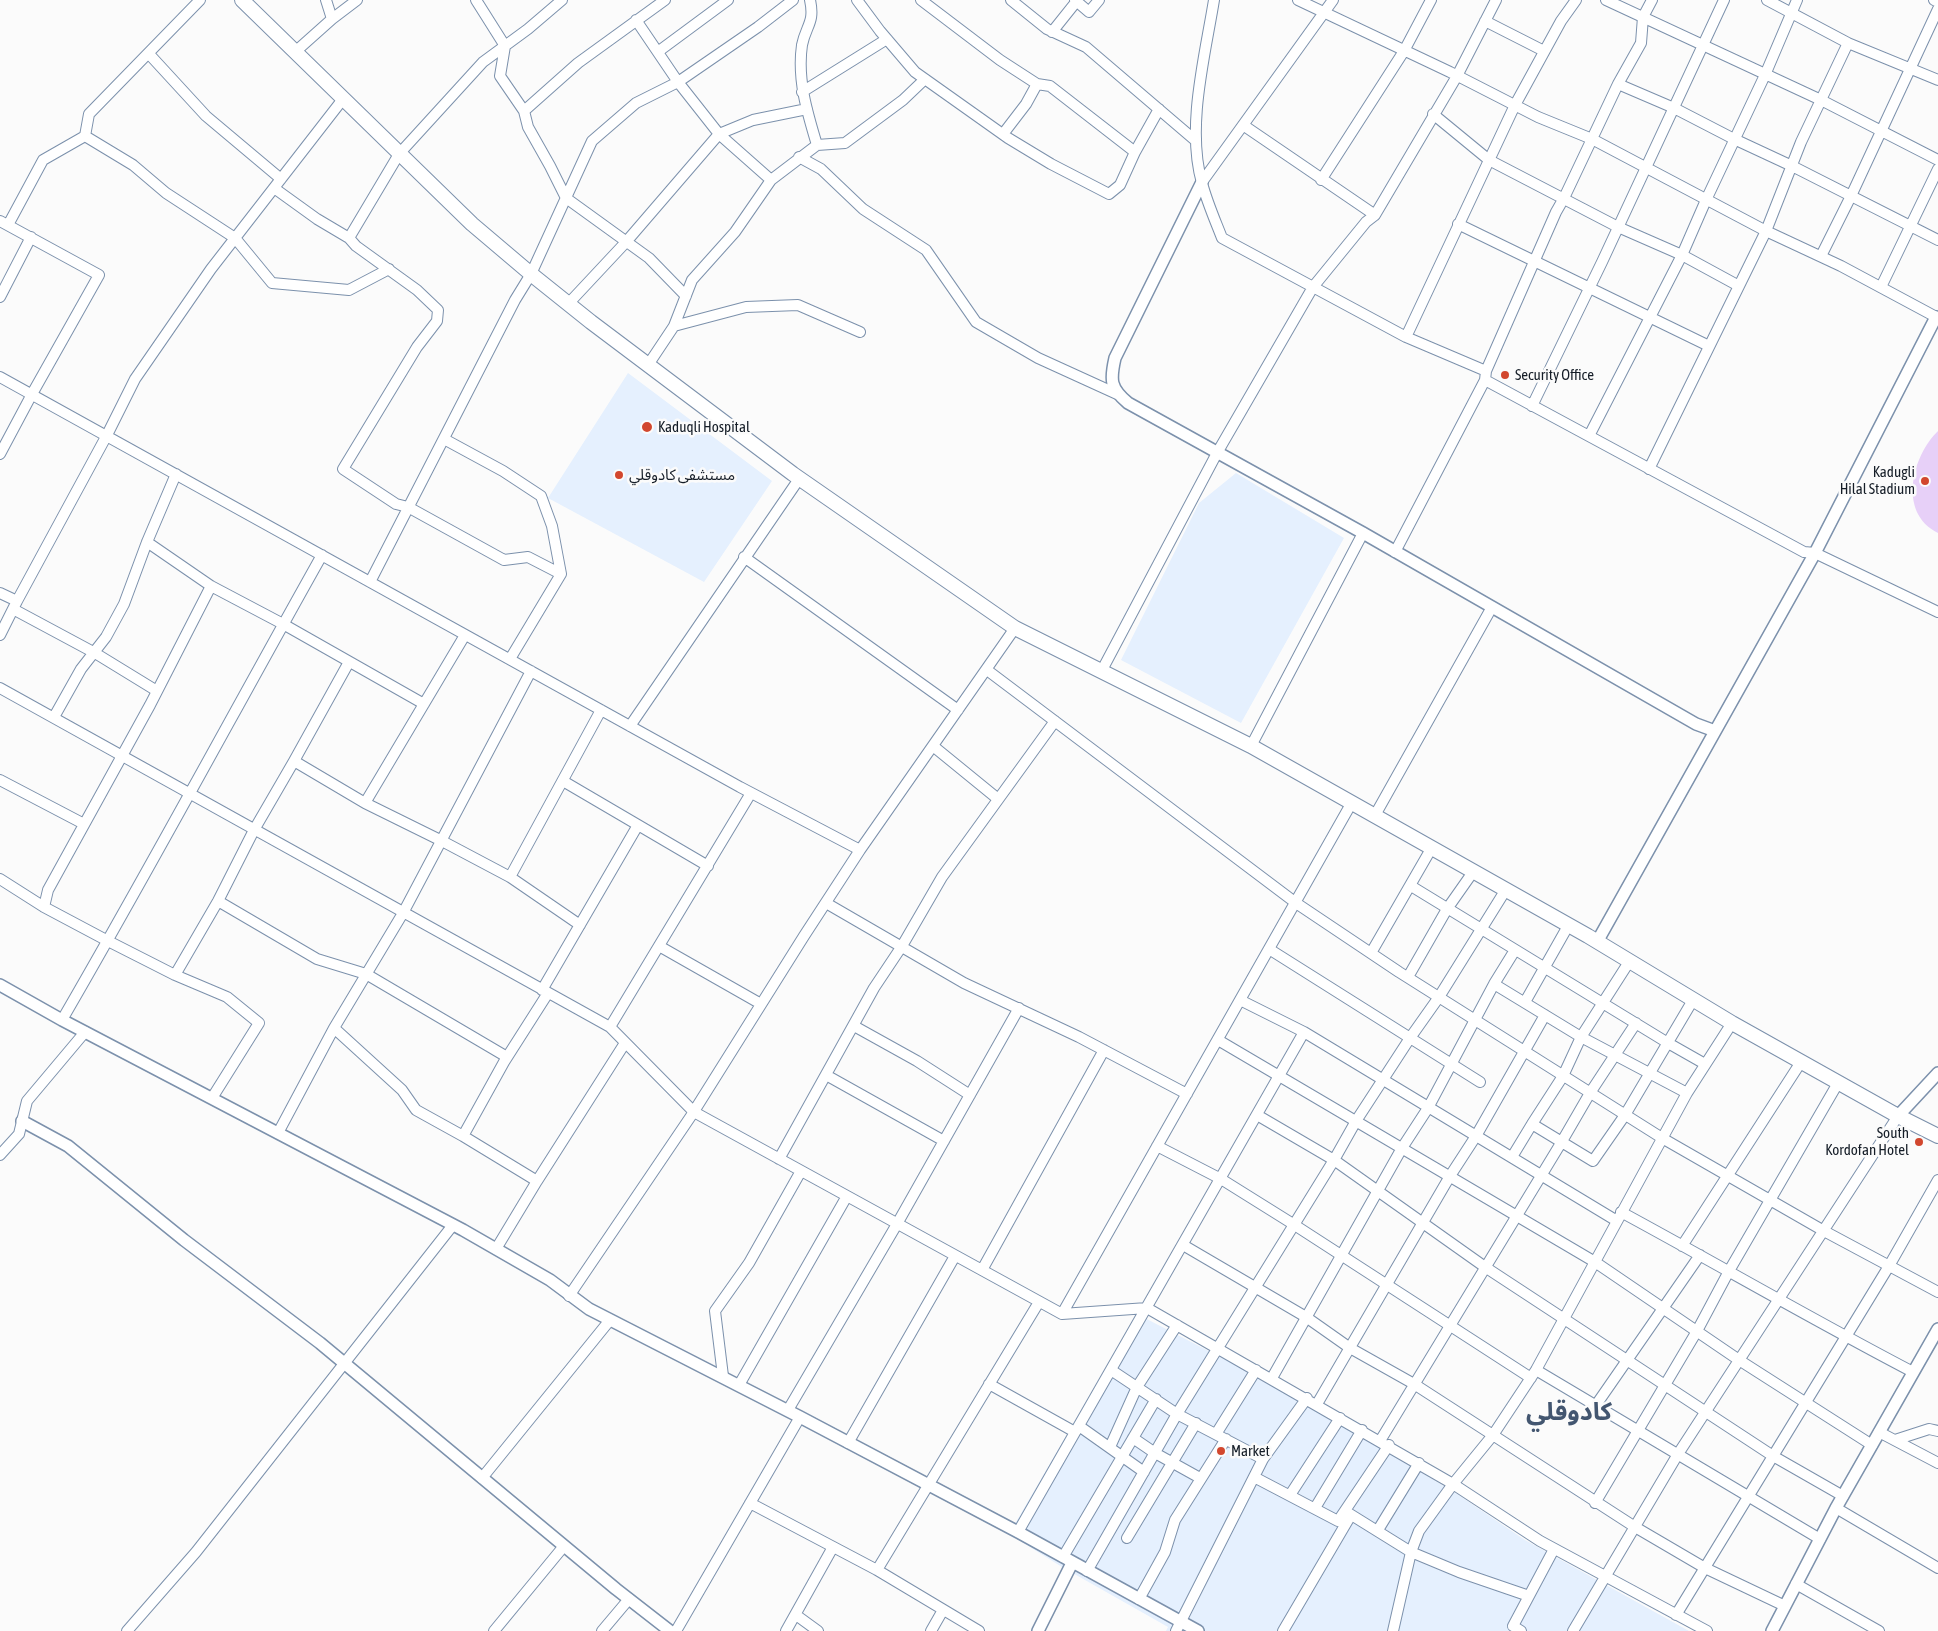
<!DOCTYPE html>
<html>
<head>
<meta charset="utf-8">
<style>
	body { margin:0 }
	canvas { display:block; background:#fbfbfb }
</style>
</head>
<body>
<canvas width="1938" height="1631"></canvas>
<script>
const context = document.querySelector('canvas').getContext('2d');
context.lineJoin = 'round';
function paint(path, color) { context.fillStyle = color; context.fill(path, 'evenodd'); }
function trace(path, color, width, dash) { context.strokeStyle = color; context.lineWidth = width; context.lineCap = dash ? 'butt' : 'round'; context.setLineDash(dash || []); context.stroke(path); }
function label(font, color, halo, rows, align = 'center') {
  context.font = font + ' "Asap Condensed","Noto Sans Arabic",sans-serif'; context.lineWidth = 5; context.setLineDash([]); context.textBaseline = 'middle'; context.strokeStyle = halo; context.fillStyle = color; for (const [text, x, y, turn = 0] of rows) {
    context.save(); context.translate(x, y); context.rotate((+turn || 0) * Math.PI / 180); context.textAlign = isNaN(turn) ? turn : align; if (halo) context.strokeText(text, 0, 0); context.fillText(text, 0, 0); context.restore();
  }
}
const built = new Path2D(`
	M 628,373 L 772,481 L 704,582 L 548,498 Z
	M 1236,473 L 1344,538 L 1241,723 L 1121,660 L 1199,503 Z
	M 1137,1314 L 1230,1362 L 1344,1426 L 1457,1494 L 1525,1540 L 1689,1631 L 1166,1631 L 1168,1627 L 1062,1567 L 1009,1534 Z`);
const green = new Path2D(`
	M 1938,431 L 1938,533 C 1897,513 1912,456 1938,431 Z`);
const minor = new Path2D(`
	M 476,0 L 505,46 L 500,76 L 524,111 L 528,127 L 550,166 L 566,198 L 649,258 L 686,296
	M 810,0 C 815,23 806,25 802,45 C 797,79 807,112 817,145
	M 857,0 L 880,31 L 915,72 L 1008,138 L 1051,164 L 1109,194 L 1120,185 L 1135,152 L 1050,86 L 1037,84 L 1000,60 L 921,0
	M 1011,0 L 1047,29 L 1086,47 L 1196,141
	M 1075,0 L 1089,12 L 1099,0
	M 1214,0 C 1205,56 1186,127 1202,183 C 1207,202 1215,220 1222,238 L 1406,337 L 1486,371 L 1485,380 L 1804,552 L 1815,553 L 1938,612
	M 1298,0 L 1450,72 L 1538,117 L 1592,139 L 1766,231 L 1841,266 L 1938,318
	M 1606,0 L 1821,100 L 1938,160
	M 1767,0 L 1848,43 L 1938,80
	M 1934,0 L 1938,2
	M 332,19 L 357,0
	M 636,20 L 678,82 L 719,134 L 771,180
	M 1485,21 L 1544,51
	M 1052,32 L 1076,2
	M 659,51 L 728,0
	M 295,52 L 332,19 L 326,0
	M 149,54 L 206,116 L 281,179
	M 1618,84 L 1674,108 L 1734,139 L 1792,166 L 1938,240
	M 802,92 L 887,39
	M 524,111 L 578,63 L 665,0
	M 1433,114 L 1489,160 L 1618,227 L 1682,255 L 1739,286
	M 1243,125 L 1375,215
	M 1003,134 L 1026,104 L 1037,84
	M 85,136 L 133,165 L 166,193 L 235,238 L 272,283 L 349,290 L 389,269
	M 1135,152 L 1159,109
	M 799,157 L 821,169 L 863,209 L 926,250 L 976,322 L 1038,358 L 1117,394
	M 1321,180 L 1404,51 L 1431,0
	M 1202,182 L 1333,0
	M 274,188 L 317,219 L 349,238
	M 0,221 L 99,275 L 32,394 L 0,454
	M 1458,224 C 1542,264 1625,306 1709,346
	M 8,225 L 43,160 L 85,136 L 89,114 L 200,0
	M 1821,256 L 1851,196 L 1938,9
	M 1881,287 L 1938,169
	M 0,297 L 31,237
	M 568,304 L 626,242 L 719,134 L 753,120 L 807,109
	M 674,326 L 746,307 L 798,305 L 860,332
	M 1406,337 L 1515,105 L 1561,21 L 1576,0
	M 648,365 L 674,326 L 692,280 L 735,232 L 771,180 L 817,145 L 845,143 L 903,100 L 925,79
	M 1486,371 L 1556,212 L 1564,198 L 1618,84 L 1641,43 L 1643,17 L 1652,0
	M 0,377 L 740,787 L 860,850
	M 1532,406 L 1602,262 L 1724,0
	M 1589,436 L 1682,255 L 1706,200 L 1765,75 L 1797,0
	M 444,439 L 503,471 L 541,496 L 552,526 L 561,574 L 510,659
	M 1649,469 L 1766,231 L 1801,142 L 1848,43
	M 147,542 L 211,586 L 283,624 L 424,704
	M 1395,552 L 1485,380
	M 744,557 L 958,710
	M 561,574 L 528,557 L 504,560 L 408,507 L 396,504 L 343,469 L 417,347 L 437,321 L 438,310 L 417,290 L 356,246 L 349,238 L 399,154 L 483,62 L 528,29 L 562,0
	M 370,582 L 515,300 L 531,274 L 592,141 L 636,103 L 678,82 L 758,27 L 793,0
	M 0,593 L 17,601
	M 13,609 L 95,653 L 157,691
	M 0,635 L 17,601 L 107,435 L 135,379 L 211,269 L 343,99
	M 987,670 L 1296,903 L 1399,972 L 1662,1138 L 1824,1231 L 1938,1292
	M 1101,672 L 1217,453 L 1313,287 L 1366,222 L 1375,215 L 1457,76 L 1496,0
	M 0,688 L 610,1027 L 694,1112 L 1062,1314 L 1147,1308 L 1453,1484 L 1540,1541 L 1707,1631
	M 54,717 L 81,669 L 106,637 L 124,604 L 147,542 L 176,474
	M 630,726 L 799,479
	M 933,746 L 998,799
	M 1251,746 L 1363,533
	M 294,761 L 365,803 L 442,841 L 510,877 L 580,925
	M 0,780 L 84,824
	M 563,781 L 708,866
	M 365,803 L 465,635
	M 1374,817 L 1492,607
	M 510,877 L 601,710
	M 0,879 L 44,907 L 108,941 L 175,975 L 227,997 L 259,1023 L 212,1098
	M 1411,886 L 1668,1043 L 1705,1064
	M 218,901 L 317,959 L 366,974 L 507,1057
	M 826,903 L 964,983 L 1079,1037 L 1187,1094
	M 44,907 L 48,890 L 150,705 L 211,586
	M 659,946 L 761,1004
	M 1269,949 L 1480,1082
	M 1371,953 L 1431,849
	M 1629,962 L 1581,1037 L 1563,1076 L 1532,1124 L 1593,1161 L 1625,1115 L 1693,1000
	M 175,975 L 218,901 L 254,830 L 294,761 L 349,662
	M 1408,977 L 1447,909 L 1473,872
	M 1494,984 L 1581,1037 L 1687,1093
	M 542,990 L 638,825
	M 1240,1000 L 1304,1032 L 1617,1221
	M 1525,1002 L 1568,926
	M 62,1020 C 151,867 235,710 322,555
	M 854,1026 L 917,1061 L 970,1095
	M 610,1027 L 751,793
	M 334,1028 L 402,1090 L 416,1110 L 463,1136 L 537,1181
	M 1218,1040 L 1595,1262 L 1739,1360 L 1872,1445
	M 826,1075 L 944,1141
	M 1257,1115 L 1334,1160 L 1485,1267 L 1773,1456 L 1843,1496
	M 278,1133 L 334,1028 L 403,913 L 531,671
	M 463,1136 L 504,1062 L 548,993
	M 1157,1146 L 1221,1179 L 1293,1224 L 1531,1378
	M 0,1155 L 19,1134 L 27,1101 L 85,1032
	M 1512,1157 L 1532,1124
	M 779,1159 L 874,988 L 902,946 L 942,877 L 1055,721
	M 1621,1212 C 1719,1265 1815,1321 1913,1372
	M 1183,1245 L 1306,1317 L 1350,1348 L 1414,1384 L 1635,1527 L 1705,1568 L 1785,1606
	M 1682,1246 L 1801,1062
	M 496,1249 L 537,1181 L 625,1043
	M 982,1270 L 1104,1050
	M 569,1296 L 691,1116 L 804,936 L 860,850 L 1015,628
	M 1062,1314 L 1351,804
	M 1111,1370 L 1177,1414 L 1263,1459
	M 1536,1370 L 1820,1539
	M 723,1376 L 715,1311 L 749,1263 L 801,1171
	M 1272,1378 L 1402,1148 L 1428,1108 L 1494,984 L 1515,950
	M 989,1384 L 1075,1432
	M 739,1385 L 847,1196
	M 1317,1404 L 1450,1176 L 1476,1136 L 1545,1015
	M 1596,1405 L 1700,1255
	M 788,1410 L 897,1224 L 1019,1008
	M 1079,1426 L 1144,1472
	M 1879,1432 L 1938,1463
	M 1216,1434 L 1256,1370
	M 1133,1438 L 1155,1453 L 1200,1478
	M 1895,1440 L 1929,1429 L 1938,1431
	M 1380,1441 L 1561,1143 L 1590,1093 L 1636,1023
	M 848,1443 L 955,1256
	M 1110,1447 L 1137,1387 L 1177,1325
	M 1254,1477 L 1338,1521 L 1389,1445
	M 482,1478 L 610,1320
	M 1290,1495 L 1340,1418
	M 750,1503 L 877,1570 L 979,1631
	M 1595,1503 L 1697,1331 L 1729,1271 L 1838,1083
	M 1315,1508 L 1362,1430
	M 1836,1508 L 1938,1568
	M 1345,1511 L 1411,1552 L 1459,1572 L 1529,1596
	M 1378,1530 L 1419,1463
	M 1018,1532 L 1304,1032
	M 1127,1538 L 1196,1423
	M 1063,1557 L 1156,1399
	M 877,1570 L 1039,1302
	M 1087,1571 L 1177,1414 L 1334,1160 L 1356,1121 L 1410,1038 L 1439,997 L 1505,891
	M 1796,1584 L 1879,1631
	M 1139,1599 L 1165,1552 L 1175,1520 L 1226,1439
	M 796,1615 L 818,1631
	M 1676,1615 L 1889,1266 L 1938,1180
	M 127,1631 L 196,1552 L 453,1225
	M 494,1631 L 564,1546
	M 602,1631 L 629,1599
	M 676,1631 L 800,1417
	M 786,1631 L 833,1547
	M 931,1631 L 943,1610
	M 1176,1631 L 1263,1459 L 1307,1398
	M 1283,1631 L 1351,1515
	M 1393,1631 L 1411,1552 L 1419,1531 L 1453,1484 L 1493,1435 L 1536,1370 L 1687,1093 L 1732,1023
	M 1521,1631 L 1513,1626 L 1554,1549
	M 1573,1631 L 1678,1454 L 1898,1116`);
const tertiary = new Path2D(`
	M 1202,182 L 1115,358 C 1110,380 1110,388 1128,403 L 1363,533 L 1696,724 L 1715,731
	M 1597,942 L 1815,553 L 1936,317
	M 0,985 L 62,1020 L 463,1230 L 550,1280 L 589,1309 L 800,1417 L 1018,1532 L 1198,1631
	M 1898,1116 L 1938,1073
	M 22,1121 L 68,1146 L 184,1240 L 320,1343 L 616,1589 L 670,1631
	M 1038,1631 L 1072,1563
	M 1772,1631 L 1836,1508 L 1938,1329`);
const secondary = new Path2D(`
	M 242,0 L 472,224 L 531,274 L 591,322 L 793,474 L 1015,628 L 1251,746 L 1588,936 L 1732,1023 L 1898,1116 L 1938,1136`);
const markers = [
	[1505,375,5,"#d2472e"],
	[647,427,6,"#d2472e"],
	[619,475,5,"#d2472e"],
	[1925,481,5,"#d2472e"],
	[1919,1142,5,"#d2472e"],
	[1221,1451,5,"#d2472e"]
];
const poiNames = [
	["Security Office",1515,375],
	["Kaduqli Hospital",658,427],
	["Kadugli",1915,472,"right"],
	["Hilal Stadium",1915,489,"right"],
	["مستشفى كادوقلي",629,475],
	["South",1909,1133,"right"],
	["Kordofan Hotel",1909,1150,"right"],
	["Market",1231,1451]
];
const townNames = [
	["كادوقلي",1569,1412]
];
paint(built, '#e5f0fe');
paint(green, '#e7d0f8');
trace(minor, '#7c91ac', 12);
trace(tertiary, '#7c91ac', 14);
trace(secondary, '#7c91ac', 16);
trace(minor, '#fff', 10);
trace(tertiary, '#fff', 11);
trace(secondary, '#fff', 14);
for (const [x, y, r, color] of markers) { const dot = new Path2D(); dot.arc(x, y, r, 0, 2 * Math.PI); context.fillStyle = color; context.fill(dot); trace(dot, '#fbfbfb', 2); }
label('15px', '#151d27', '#fbfbfb', poiNames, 'left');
label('bold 25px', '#435670', '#fbfbfb', townNames);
</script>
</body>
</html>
